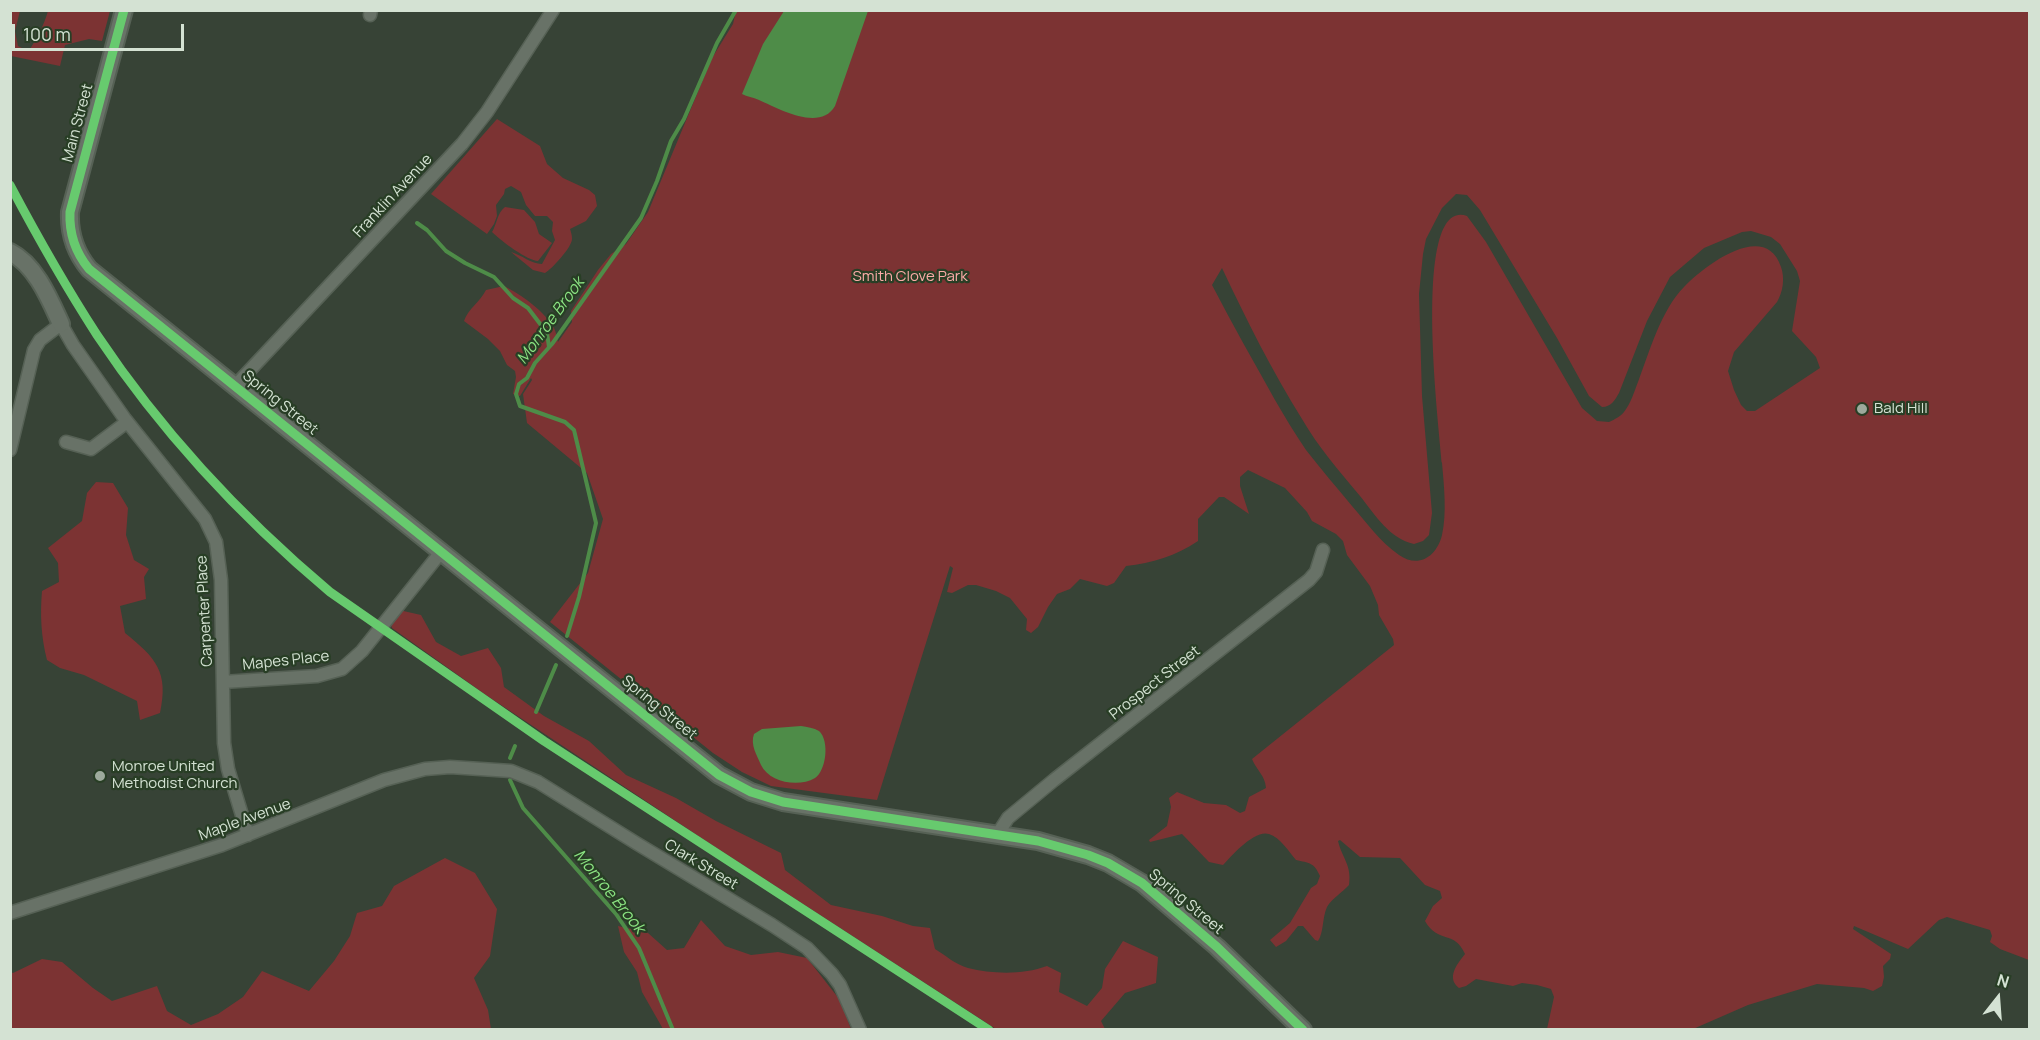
<!DOCTYPE html>
<html>
<head>
<meta charset="utf-8">
<style>
	body { margin:0 }
	#map { position:relative; width:2040px; height:1040px; overflow:hidden; background:#374336; font-family:Manrope,sans-serif }
	canvas { display:block }
	.frame { position:absolute; inset:0; border:12px solid #d4e2d3; pointer-events:none }
	.north { position:absolute; left:1968px; top:968px; width:60px; height:60px; -webkit-text-stroke:4px #283e25; paint-order:stroke; rotate:17deg; font-size:16px; font-weight:700; line-height:24px; text-align:center; color:#d4e2d3 }
	.north::after { content:''; display:block; margin:auto; width:21px; height:27px; background:#d4e2d3; clip-path:polygon(50% 0,100% 100%,50% 72%,0 100%) }
	.scale { position:absolute; left:12px; top:24px; width:172px; height:27px; box-sizing:border-box; border:3px solid #d4e2d3; border-top:0; padding-left:8px; font-size:18px; line-height:21px; white-space:nowrap; color:#d4e2d3; -webkit-text-stroke:4px #283e25; paint-order:stroke }
</style>
</head>
<body>
<div id="map">
<canvas width="2040" height="1040"></canvas>
<div class="frame"></div>
<div class="north">N</div>
<div class="scale">100 m</div>
</div>
<script>
const context = document.querySelector('canvas').getContext('2d');
context.lineJoin = 'round';
function paint(path, color) { context.fillStyle = color; context.fill(path, 'evenodd'); }
function trace(path, color, width, dash) { context.strokeStyle = color; context.lineWidth = width; context.lineCap = dash ? 'butt' : 'round'; context.setLineDash(dash || []); context.stroke(path); }
function label(font, color, halo, rows, align = 'center') {
  context.font = font + ' Manrope,sans-serif'; context.lineWidth = 4.5; context.setLineDash([]); context.textBaseline = 'middle'; context.strokeStyle = halo; context.fillStyle = color; for (const [text, x, y, turn = 0] of rows) {
    context.save(); context.translate(x, y); context.rotate((+turn || 0) * Math.PI / 180); context.textAlign = isNaN(turn) ? turn : align; if (halo) context.strokeText(text, 0, 0); context.fillText(text, 0, 0); context.restore();
  }
}
const green = new Path2D(`
	M 11,10 L 20,11 L 15,31 L 18,46 L 24,49 L 30,49 C 38,36 44,25 48,11 L 110,11 L 102,41 L 89,39 L 65,45 L 60,66 L 11,56 Z
	M 736,11 L 2029,11 L 2029,960 L 2000,949 L 1990,942 L 1992,936 L 1990,930 L 1947,917 L 1939,920 L 1908,949 L 1854,926 L 1853,929 L 1891,954 L 1890,959 L 1883,966 L 1884,977 L 1882,986 L 1873,991 L 1864,988 L 1817,984 L 1748,1005 L 1693,1029 L 1547,1029 L 1554,997 L 1551,989 L 1537,985 L 1522,983 L 1513,986 L 1476,979 L 1466,986 L 1459,988 C 1446,978 1457,964 1465,954 C 1455,930 1438,944 1425,921 L 1433,906 L 1442,898 L 1440,891 L 1425,885 L 1400,858 L 1360,857 L 1340,840 L 1338,841 C 1342,858 1352,865 1349,885 C 1342,893 1332,898 1327,907 C 1322,918 1324,932 1318,941 L 1315,940 L 1303,926 L 1298,926 L 1286,941 L 1276,947 L 1270,940 L 1290,923 L 1311,888 L 1317,884 L 1320,876 C 1314,862 1309,863 1296,860 C 1289,852 1280,837 1269,834 C 1255,829 1231,856 1223,865 L 1209,862 L 1182,834 L 1150,842 L 1149,840 L 1167,826 L 1171,807 L 1169,798 L 1177,792 L 1204,803 L 1226,805 L 1240,813 L 1245,811 L 1249,797 L 1266,788 C 1265,775 1257,771 1252,759 L 1394,645 L 1393,639 L 1379,615 L 1378,605 L 1370,586 L 1347,555 L 1343,541 L 1336,534 L 1312,521 L 1307,512 L 1285,488 L 1248,470 L 1240,477 L 1240,486 L 1249,514 L 1224,497 L 1219,497 L 1198,519 L 1198,541 C 1176,556 1152,563 1126,566 L 1114,583 L 1107,586 L 1080,579 L 1070,589 L 1057,594 L 1048,607 L 1038,627 L 1031,633 L 1026,630 L 1027,619 L 1010,598 L 996,591 L 976,585 L 968,585 L 952,593 L 947,592 L 953,568 L 950,566 L 877,800 L 771,786 L 742,772 L 713,753 L 550,622 L 588,573 L 603,519 L 587,473 L 527,423 L 523,394 L 532,380 L 531,378 L 520,396 L 513,394 L 516,377 L 515,371 L 507,365 L 500,351 L 488,339 L 464,321 C 468,309 480,302 486,290 L 504,286 C 522,295 544,311 554,328 C 556,332 557,338 558,342 L 572,322 L 571,311 L 598,270 L 611,254 L 626,244 L 648,212 L 712,58 L 733,24 ZM 1456,194 L 1467,195 L 1480,210 L 1557,338 L 1589,396 L 1602,407 C 1611,407 1615,400 1619,393 L 1647,321 L 1670,277 L 1704,248 L 1742,232 L 1751,231 L 1771,237 L 1780,244 L 1797,271 L 1800,281 L 1792,331 L 1816,357 L 1820,368 L 1755,411 L 1747,411 L 1741,405 L 1734,390 L 1728,371 L 1734,352 L 1777,302 C 1783,292 1785,278 1781,267 C 1765,219 1703,267 1684,287 C 1661,310 1649,353 1638,382 C 1634,392 1631,403 1624,412 C 1620,417 1615,419 1609,422 L 1597,421 L 1582,408 L 1486,242 L 1467,216 C 1410,196 1440,433 1442,463 C 1444,486 1447,513 1442,535 C 1437,556 1419,569 1399,555 C 1380,542 1367,523 1352,506 C 1337,488 1321,469 1306,450 C 1295,434 1285,417 1275,400 C 1254,362 1232,324 1212,285 L 1222,268 C 1246,319 1272,371 1302,419 C 1318,447 1340,472 1360,496 C 1375,515 1390,539 1414,544 L 1423,541 L 1429,535 L 1432,513 L 1422,396 L 1419,294 L 1423,254 L 1426,239 L 1442,208 Z
	M 497,119 L 540,146 L 547,164 L 563,178 L 589,190 L 595,195 L 597,206 L 586,221 L 570,229 C 571,232 572,235 572,239 C 572,247 552,269 545,273 L 533,270 L 511,252 C 522,255 531,264 542,264 L 555,240 L 552,231 L 553,222 L 547,216 L 535,216 L 526,205 L 521,192 L 511,186 L 505,189 L 504,194 L 496,205 L 497,216 L 494,224 L 487,234 L 431,194 Z
	M 505,207 L 524,210 L 535,222 L 539,234 L 552,243 L 538,261 C 528,261 501,241 492,232 C 497,224 497,213 505,207 Z
	M 96,482 L 113,483 L 128,508 L 126,535 L 134,560 L 149,569 L 144,577 L 146,599 L 120,606 L 125,633 C 156,658 169,672 160,713 L 140,720 L 137,701 L 84,675 L 60,668 L 47,660 C 41,636 40,615 42,591 L 59,582 L 58,563 L 48,548 L 82,521 L 87,493 Z
	M 399,610 L 421,615 L 436,642 L 461,656 L 488,648 L 501,668 L 504,687 L 544,716 L 589,741 L 626,775 L 676,798 L 716,821 L 781,853 L 785,870 L 831,905 L 882,916 L 913,926 L 930,928 L 935,949 C 945,955 956,965 968,968 C 992,974 1023,975 1047,966 L 1061,973 L 1059,992 L 1087,1006 L 1102,988 L 1105,969 L 1123,941 L 1158,957 L 1156,983 L 1125,993 L 1101,1021 L 1105,1029 L 996,1029 L 703,839 L 486,695 L 392,628 L 390,622 Z
	M 445,858 L 475,873 L 497,909 L 490,956 L 474,978 L 488,1010 L 491,1029 L 11,1029 L 11,972 L 13,973 L 42,959 L 62,962 L 93,988 L 112,1001 L 157,986 L 167,1011 L 191,1025 L 218,1014 L 243,997 L 262,971 L 309,991 L 334,961 L 350,936 L 357,913 L 382,906 L 394,886 Z
	M 701,920 L 725,946 L 751,955 L 778,952 L 807,958 L 840,1000 L 851,1029 L 663,1029 L 642,992 L 637,972 L 624,952 L 618,926 L 648,933 L 667,950 L 684,948 Z`);
const water = new Path2D(`
	M 784,11 L 868,11 L 835,106 C 820,132 779,109 759,100 C 753,97 747,97 742,94 L 763,44 Z
	M 801,726 C 807,727 814,728 819,731 C 830,741 826,771 815,778 C 798,788 769,782 761,765 C 757,755 750,745 754,734 L 762,729 Z`);
const stream = new Path2D(`
	M 417,223 L 427,230 L 446,251 L 465,263 L 494,277 L 513,298 L 528,308 L 547,333 L 549,347
	M 567,636 L 579,597 L 596,523 L 574,430 L 565,422 L 520,406 L 516,394 L 519,384 L 527,378 L 535,363 L 552,344 L 641,218 L 657,181 L 671,141 L 684,119 L 717,43 L 736,10
	M 536,712 L 556,665
	M 510,758 L 515,746
	M 510,780 L 523,808 L 616,914 L 639,948 L 673,1030`);
const street = new Path2D(`
	M 370,15 L 371,10
	M 235,386 L 462,144 L 487,112 L 553,10
	M 66,442 L 91,449 L 127,422
	M 10,450 L 34,350 L 40,340 L 61,324 L 73,345 L 125,419 L 205,519 L 216,542 L 221,580 L 224,743 L 228,769 L 248,835
	M 223,682 L 317,676 L 342,669 L 362,651 L 441,552
	M 997,835 L 1008,818 L 1054,780 L 1309,580 L 1316,572 L 1323,550
	M 10,913 L 222,845 L 384,780 L 425,769 L 450,767 L 511,771 L 538,782 L 636,843 L 772,925 L 807,948 L 832,974 L 840,985 L 860,1030`);
const secondary = new Path2D(`
	M 124,10 L 70,212 C 69,234 75,252 89,269 L 719,775 L 751,792 L 783,802 L 1038,841 L 1088,855 L 1108,863 L 1142,883 L 1217,947 L 1303,1030
	M 10,252 C 36,265 50,300 61,324`);
const cycleway = new Path2D(`
	M 124,10 L 70,212 C 69,234 75,252 89,269 L 719,775 L 751,792 L 783,802 L 1038,841 L 1088,855 L 1108,863 L 1142,883 L 1217,947 L 1303,1030
	M 10,185 C 37,236 66,287 97,335 C 161,431 242,518 330,592 L 544,741 L 989,1030`);
const markers = [
	[1862,409,6,"#9daa9c"],
	[100,776,6,"#9daa9c"]
];
const streetNames = [
	["Main Street",78,123,-75],
	["Franklin Avenue",393,196,-47],
	["Spring Street",280,403,39],
	["Carpenter Place",205,611,-93],
	["Mapes Place",286,661,-6],
	["Prospect Street",1155,683,-38],
	["Spring Street",659,708,39],
	["Maple Avenue",245,820,-20],
	["Clark Street",701,865,31],
	["Spring Street",1186,902,40]
];
const parkNames = [
	["Smith Clove Park",910,277]
];
const poiNames = [
	["Bald Hill",1874,409],
	["Monroe United",112,767],
	["Methodist Church",112,784]
];
const waterNames = [
	["Monroe Brook",551,321,-54],
	["Monroe Brook",609,892,51]
];
paint(green, '#7c3333');
paint(water, '#4e8c48');
trace(stream, '#4e8c48', 4);
trace(street, '#566155', 15);
trace(secondary, '#566155', 20);
trace(street, '#687267', 12);
trace(secondary, '#687267', 16);
trace(cycleway, '#67ca6e', 9);
for (const [x, y, r, color] of markers) { const dot = new Path2D(); dot.arc(x, y, r, 0, 2 * Math.PI); context.fillStyle = color; context.fill(dot); trace(dot, '#283e25', 2); }
label('15px', '#d4e2d3', '#283e25', streetNames);
label('15px', '#fbaba8', '#283e25', parkNames);
label('15px', '#d4e2d3', '#283e25', poiNames, 'left');
label('italic 16px', '#8be382', '#283e25', waterNames);
</script>
</body>
</html>
